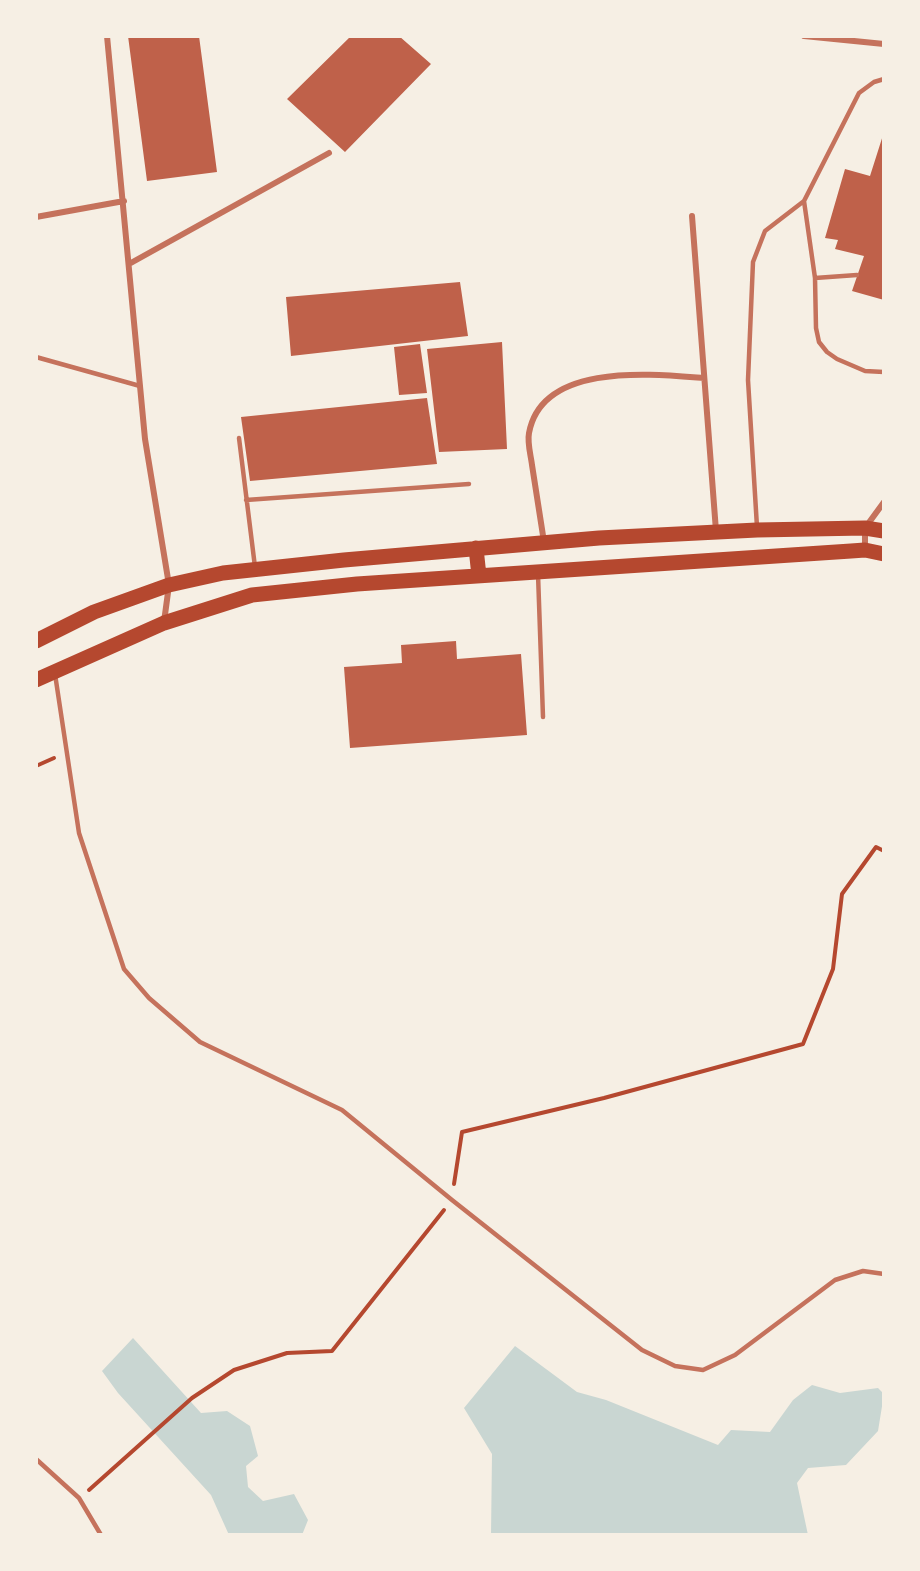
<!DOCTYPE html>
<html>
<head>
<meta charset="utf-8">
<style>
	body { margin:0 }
	#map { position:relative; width:920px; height:1571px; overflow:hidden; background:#f6efe4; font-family:"Sofia Sans Condensed",sans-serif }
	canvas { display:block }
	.frame { position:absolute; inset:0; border:38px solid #f6efe4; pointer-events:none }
</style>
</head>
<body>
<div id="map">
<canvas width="920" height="1571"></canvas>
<div class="frame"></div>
</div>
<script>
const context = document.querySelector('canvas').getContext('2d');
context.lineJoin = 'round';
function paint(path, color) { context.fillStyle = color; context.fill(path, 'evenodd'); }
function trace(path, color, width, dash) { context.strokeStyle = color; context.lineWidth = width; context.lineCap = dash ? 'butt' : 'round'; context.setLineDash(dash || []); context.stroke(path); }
const water = new Path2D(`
	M 133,1338 L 201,1413 L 227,1411 L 250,1426 L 258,1456 L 246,1466 L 248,1487 L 263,1501 L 294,1494 L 308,1520 L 302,1535 L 229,1535 L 211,1495 L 118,1393 L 102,1371 Z
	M 515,1346 L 577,1392 L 606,1400 L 718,1445 L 731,1430 L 770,1432 L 793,1400 L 812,1385 L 840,1393 L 878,1388 L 884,1394 L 878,1431 L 846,1465 L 808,1468 L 797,1483 L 808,1535 L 491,1535 L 492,1454 L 464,1408 Z`);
const building = new Path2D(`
	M 128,36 L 199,36 L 217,172 L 147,181 Z
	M 351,36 L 399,36 L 431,64 L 345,152 L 287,99 Z
	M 884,132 L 884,300 L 852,291 L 864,256 L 835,249 L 838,240 L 825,238 L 845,169 L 870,176 Z
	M 460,282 L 468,336 L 291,356 L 286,297 Z
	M 502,342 L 507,449 L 439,452 L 427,349 Z
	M 420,344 L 427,393 L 399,395 L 394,347 Z
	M 427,398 L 437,464 L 250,481 L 241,417 Z
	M 456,641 L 457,659 L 521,654 L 527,735 L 350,748 L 344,667 L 402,663 L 401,645 Z`);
const path = new Path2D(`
	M 36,766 L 54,758
	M 454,1184 L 462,1132 L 604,1098 L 803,1044 L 833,969 L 842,894 L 876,847 L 884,851
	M 89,1490 L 192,1398 L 234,1370 L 287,1353 L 332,1351 L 444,1210`);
const service = new Path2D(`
	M 804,201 L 815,278 L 816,328 L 819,342 L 827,352 L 837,359 L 865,371 L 884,372
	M 815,278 L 857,275
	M 36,357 L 140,386
	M 239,438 L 255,567
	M 246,500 L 469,484
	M 757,527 L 748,380 L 753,262 L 765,231 L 804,201 L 859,93 L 874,82 L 884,79
	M 538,574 L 543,717
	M 55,674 L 79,833 L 124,969 L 149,998 L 200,1042 L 342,1110 L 452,1200 L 642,1350 L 675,1366 L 703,1370 L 735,1355 L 835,1280 L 863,1271 L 884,1274
	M 36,1459 L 79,1498 L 101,1535`);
const minor = new Path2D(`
	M 107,36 L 145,439 L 169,585 L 164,622
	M 804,36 L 884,44
	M 692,216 L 716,531
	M 36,217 L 124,201
	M 129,264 L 329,153
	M 544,542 C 540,516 536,491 532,465 C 531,456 527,443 529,433 C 542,362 652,374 704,378
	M 865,549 L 865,528 L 884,502`);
const primary = new Path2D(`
	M 476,548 L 479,576
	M 36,641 L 94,612 L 169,585 L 223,573 L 344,560 L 599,538 L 757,530 L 865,528 L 884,531
	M 36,680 L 164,623 L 252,595 L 357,584 L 851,551 L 865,550 L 884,554`);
paint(water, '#c9d6d2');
paint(building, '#bf614a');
trace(path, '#b5482f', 4);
trace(service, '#c5725c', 4.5);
trace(minor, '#c5725c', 6);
trace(primary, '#b5482f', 15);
</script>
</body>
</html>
